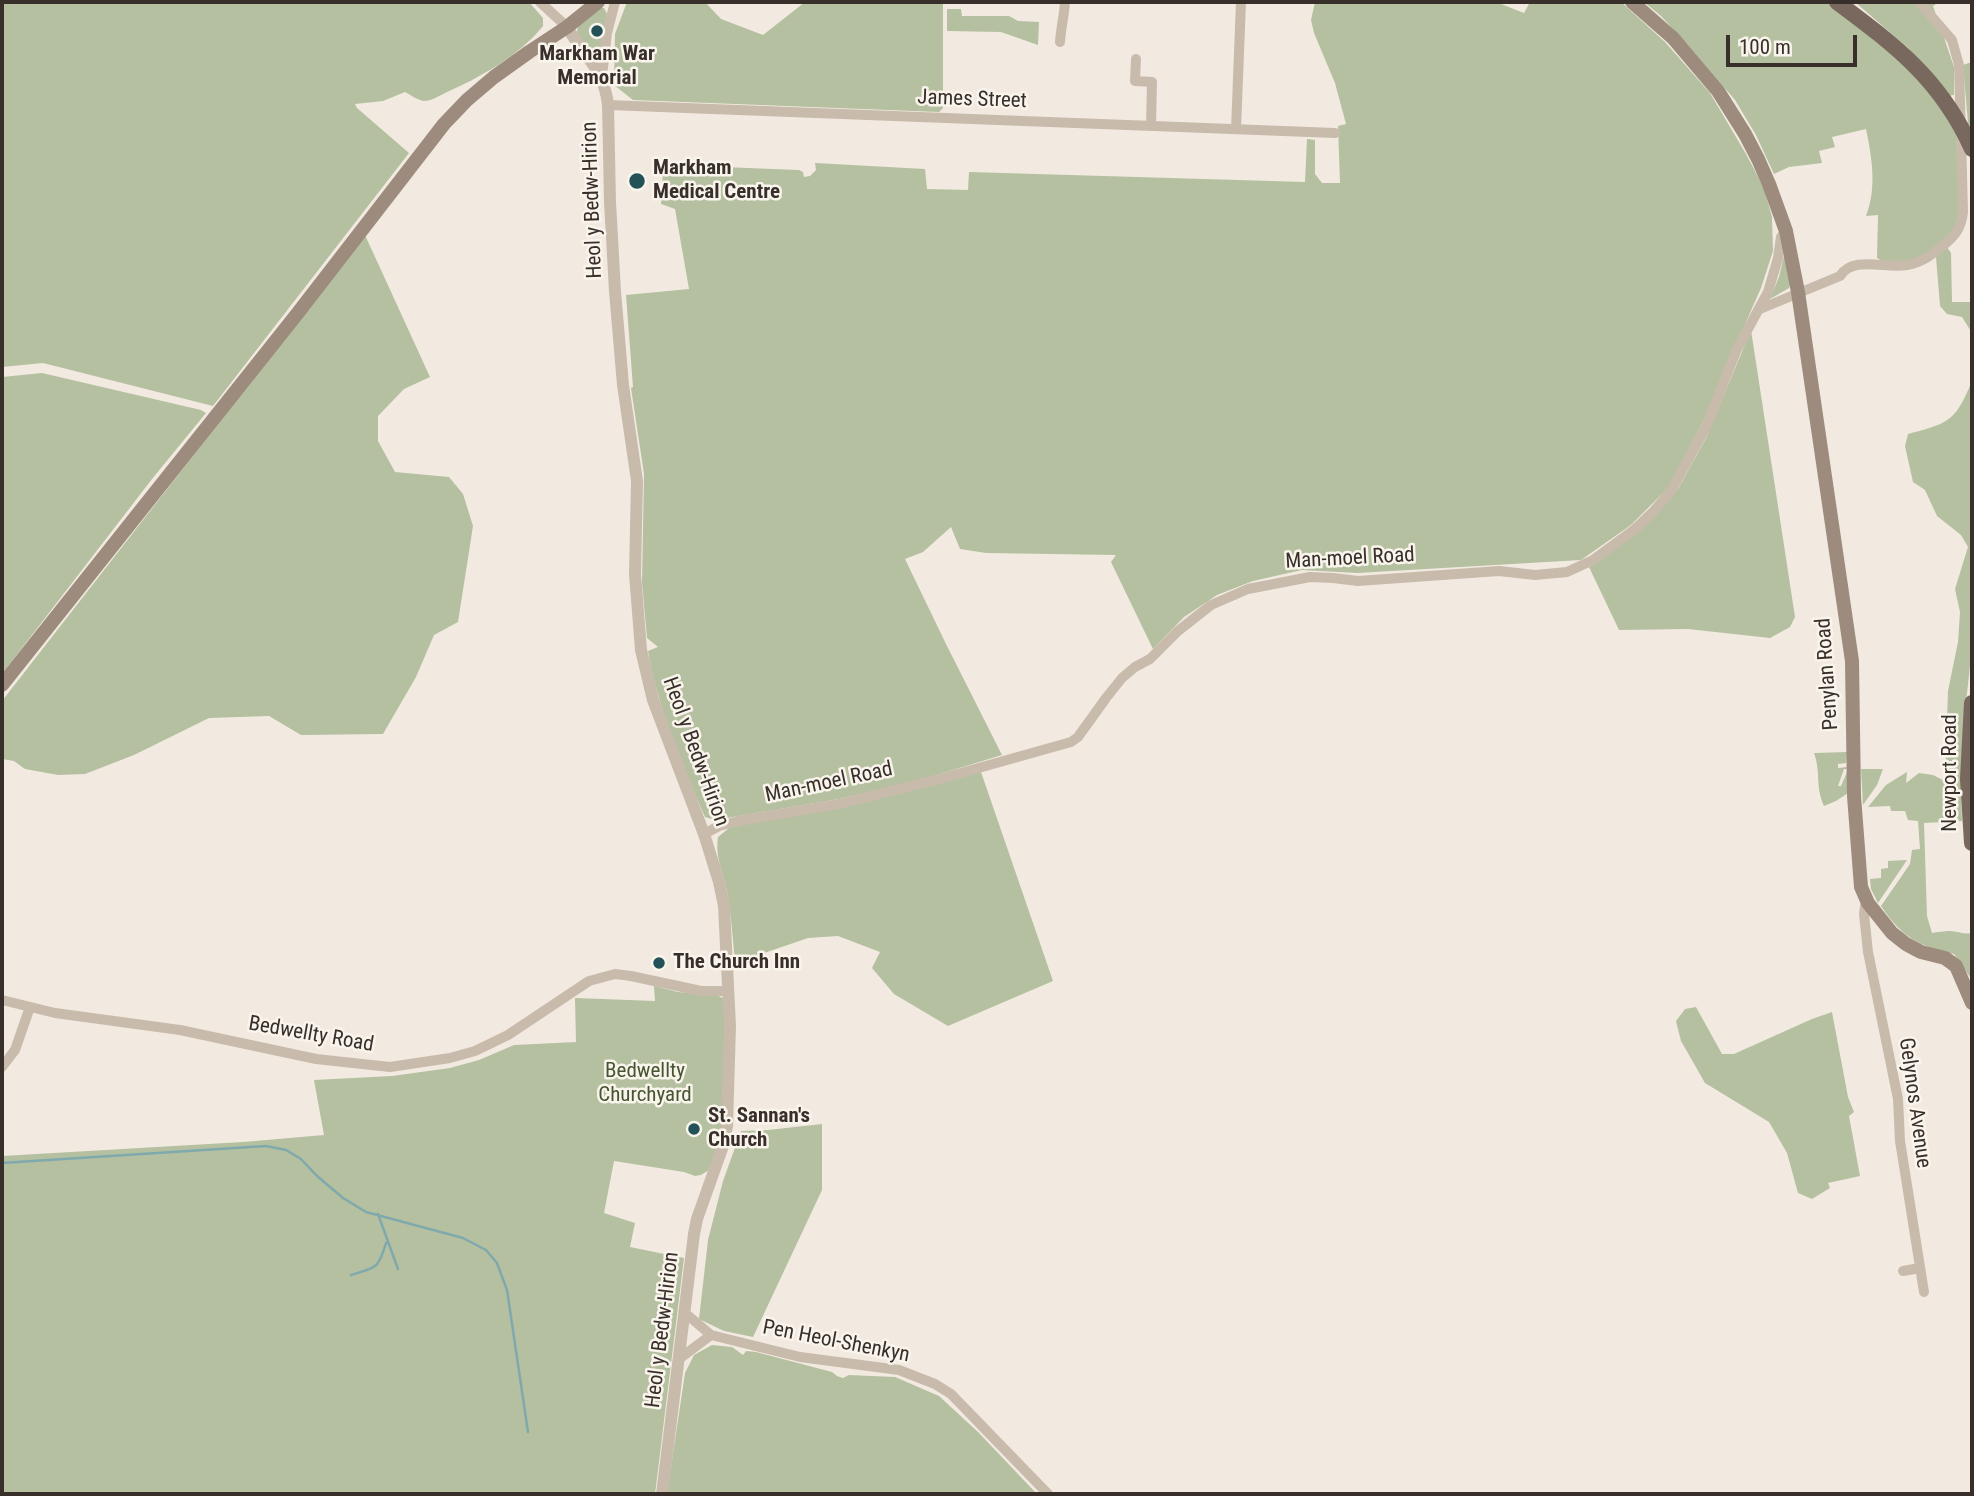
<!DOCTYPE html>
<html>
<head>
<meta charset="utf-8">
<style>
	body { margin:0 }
	#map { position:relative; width:1974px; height:1496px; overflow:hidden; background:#f2eae0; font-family:"Roboto Condensed",sans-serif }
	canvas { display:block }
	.frame { position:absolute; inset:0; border:4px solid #382f2a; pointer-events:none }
	.scale { position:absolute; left:1726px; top:35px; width:131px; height:32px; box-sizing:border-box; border:4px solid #382f2a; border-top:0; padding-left:9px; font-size:21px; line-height:24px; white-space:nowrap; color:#382f2a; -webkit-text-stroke:5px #f9f4ec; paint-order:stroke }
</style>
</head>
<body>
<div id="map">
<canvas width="1974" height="1496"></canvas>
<div class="frame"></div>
<div class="scale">100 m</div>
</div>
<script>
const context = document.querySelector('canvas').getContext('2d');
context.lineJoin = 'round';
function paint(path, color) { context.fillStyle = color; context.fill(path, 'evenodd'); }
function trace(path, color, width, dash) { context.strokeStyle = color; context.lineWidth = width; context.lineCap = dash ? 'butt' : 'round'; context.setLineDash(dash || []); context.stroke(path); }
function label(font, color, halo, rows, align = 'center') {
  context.font = font + ' "Roboto Condensed",sans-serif'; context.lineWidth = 5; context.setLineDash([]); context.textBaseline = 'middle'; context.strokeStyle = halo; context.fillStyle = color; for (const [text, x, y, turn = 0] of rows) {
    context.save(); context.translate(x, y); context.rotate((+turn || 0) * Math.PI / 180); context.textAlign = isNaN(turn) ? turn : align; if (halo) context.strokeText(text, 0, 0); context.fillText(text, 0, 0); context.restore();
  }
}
const green = new Path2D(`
	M 2,2 L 529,2 L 543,18 L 543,26 C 519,56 479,78 445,93 C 439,96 431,101 424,101 C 417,100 411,95 405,92 L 383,101 L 355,104 L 357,108 L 409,153 L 213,406 L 43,363 L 2,367 Z
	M 627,2 L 705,2 L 721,19 L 763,35 L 805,2 L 943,2 L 943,108 L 939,112 L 633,100 L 614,85 L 615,34 Z
	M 1315,2 L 1496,2 L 1524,13 L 1530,2 L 1621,2 L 1665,42 L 1710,93 L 1746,154 L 1764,188 L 1772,217 L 1773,251 L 1761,288 L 1734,349 L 1712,405 L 1668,488 L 1631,525 L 1581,560 L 1357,573 L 1302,570 L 1253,581 L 1217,595 L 1184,617 L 1153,649 L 1111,562 L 1116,555 L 986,553 L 960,549 L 951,527 L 923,552 L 905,559 L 946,644 L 1002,755 L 920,780 L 839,799 L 715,820 L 705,817 C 683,767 657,706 648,651 L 658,647 L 647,638 L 642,583 L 644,474 L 631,388 L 633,387 L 626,295 L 689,289 L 675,209 L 661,204 L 663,172 L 671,165 L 799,170 L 803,172 L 804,177 L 810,176 L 816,170 L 815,163 L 925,169 L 927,189 L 968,190 L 969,172 L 1305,182 L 1307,139 L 1315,140 L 1315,174 L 1322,183 L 1340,183 L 1338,126 L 1346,124 L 1335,83 L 1314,33 L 1311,20 Z
	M 1644,2 L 1830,2 L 1878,40 L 1927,87 L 1955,128 L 1959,138 L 1960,215 L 1951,235 L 1922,257 L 1903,262 L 1884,262 L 1877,258 L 1878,215 L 1866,216 C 1877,188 1872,158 1866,129 L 1832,137 L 1835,147 L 1819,151 L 1822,163 L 1789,167 L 1774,174 L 1756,135 L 1735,100 L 1687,44 L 1661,16 Z
	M 1855,2 L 1939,2 L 1933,6 L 1954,67 L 1954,95 L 1947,96 L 1908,48 Z
	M 598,8 L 604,8 L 607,14 L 600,49 L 598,52 L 591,52 L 577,33 L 578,25 Z
	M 947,9 L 961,9 L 962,16 L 1009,16 L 1018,21 L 1039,22 L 1038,45 L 1001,32 L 947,31 Z
	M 1972,62 L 1972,133 L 1968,123 L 1963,65 Z
	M 365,235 L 430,377 L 404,389 L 378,416 L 378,441 L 395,472 L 449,477 L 463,494 L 473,526 L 458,622 L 434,635 L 416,677 L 383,734 L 301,735 L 269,716 L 209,718 L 134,755 L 85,774 L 58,775 L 25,769 L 14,761 L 2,759 L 2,701 Z
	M 1947,247 L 1951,253 L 1952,302 L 1972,302 L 1972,333 L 1962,317 L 1947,314 L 1940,306 L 1936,257 Z
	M 1785,251 L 1791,283 L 1789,288 L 1770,299 L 1779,277 Z
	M 1751,330 L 1795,617 L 1790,627 L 1770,638 L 1688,629 L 1619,630 L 1589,567 L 1678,489 L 1706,438 Z
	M 42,373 L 201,410 L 206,413 L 152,479 L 2,674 L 2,377 Z
	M 1972,381 L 1972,648 L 1964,720 L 1961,798 L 1962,821 L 1924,823 L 1927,916 L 1932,933 C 1938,932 1944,931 1950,931 C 1958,931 1964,935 1972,933 L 1972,980 L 1954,954 C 1918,946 1902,937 1881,906 L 1910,864 L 1912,850 L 1920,849 L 1918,821 L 1908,820 L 1905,811 L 1891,811 L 1890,806 L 1868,807 L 1886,785 L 1907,772 L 1906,783 L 1919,773 L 1933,775 L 1945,781 L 1948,691 L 1958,642 L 1960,612 L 1955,589 L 1968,547 L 1961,535 L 1937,516 L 1925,490 L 1913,482 L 1905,446 L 1908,434 C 1949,423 1955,422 1972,381 Z
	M 1847,752 L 1846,763 L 1838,764 L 1838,768 L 1847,767 L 1847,769 L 1844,769 L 1838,786 L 1841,786 L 1847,772 L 1848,793 L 1836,801 L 1824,806 C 1815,786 1821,772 1814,753 Z
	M 1861,769 L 1883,769 L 1877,785 L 1863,805 Z
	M 981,772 L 1053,981 L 948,1026 L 894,994 L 872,968 L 880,952 L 838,936 L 808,938 L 735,963 C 733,939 731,915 727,891 C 723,870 715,859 718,837 L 729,828 Z
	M 1907,860 L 1878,903 L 1871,889 L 1870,879 L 1881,878 L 1881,869 L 1888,868 L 1888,861 Z
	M 654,986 L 678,992 L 717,995 L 724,999 L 726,1004 L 721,1135 L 709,1170 L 701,1175 L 695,1176 L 684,1172 L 614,1161 L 604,1213 L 635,1223 L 630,1247 L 684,1258 L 655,1494 L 2,1494 L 2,1156 L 243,1142 L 324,1135 L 314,1080 L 392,1076 L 450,1068 L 479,1060 L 514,1045 L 576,1042 L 575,998 L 655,1001 Z
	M 1696,1007 L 1722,1054 L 1734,1054 L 1812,1019 L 1832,1012 L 1848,1097 L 1854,1112 L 1849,1116 L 1860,1176 L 1828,1183 L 1830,1188 L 1812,1199 L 1798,1193 L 1787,1153 L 1769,1122 L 1705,1083 L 1681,1041 L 1676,1021 L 1685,1009 Z
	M 822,1124 L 822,1190 L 753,1337 L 724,1331 L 699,1319 L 708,1240 L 723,1181 L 741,1131 L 768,1130 Z
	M 712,1345 L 732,1347 L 743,1355 L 746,1351 L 756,1352 L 832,1372 L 837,1376 L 843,1378 L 849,1375 L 895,1377 L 939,1396 L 978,1432 L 1037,1494 L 667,1494 L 685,1373 L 694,1355 Z`);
const stream = new Path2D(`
	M 2,1163 L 266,1146 L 286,1150 L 301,1159 L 317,1176 L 343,1198 L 366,1212 L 463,1238 L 486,1250 L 497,1263 L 507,1290 L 528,1432
	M 378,1214 L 398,1269
	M 351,1275 C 376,1267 378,1270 386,1243`);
const minor = new Path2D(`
	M 540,2 L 567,27
	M 1060,42 C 1061,28 1064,16 1065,2
	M 1136,59 L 1135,81 L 1152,82 L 1151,126
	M 599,71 L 603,68 L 607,33 L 615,2
	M 608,105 L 1335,133
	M 1236,129 L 1241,2
	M 1760,309 L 1840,276 C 1853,255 1885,269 1907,265 C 1923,262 1933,254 1945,244 C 1957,234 1961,227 1963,212 L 1959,65 L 1952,40 L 1919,2
	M 704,834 L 719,826 L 738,821 L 839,804 L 943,778 L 1071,742 L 1078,737 L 1106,698 L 1122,678 L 1135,667 L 1150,659 L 1178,631 L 1211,605 L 1248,589 L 1310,577 L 1333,578 L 1358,581 L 1499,571 L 1535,575 L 1567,572 L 1593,560 L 1635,529 L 1653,512 L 1671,491 L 1706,427 L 1737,349 L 1768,292 L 1778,258 L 1781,237 L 1786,231
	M 1868,903 L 1865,906 L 1864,914 L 1868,952 L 1898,1099 L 1900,1141 L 1924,1292
	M 2,1000 L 55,1013 L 180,1030 L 316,1059 L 390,1067 L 450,1058 L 475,1051 L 508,1035 L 589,981 L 615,974 L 631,976 L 701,991 L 729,991
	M 2,1067 L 15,1050 L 30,1007
	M 1903,1271 L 1920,1268
	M 685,1313 L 711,1335 L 800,1357 L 899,1370 L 935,1384 L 951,1394 L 1048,1494
	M 679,1359 L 711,1335`);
const tertiary = new Path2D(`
	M 567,27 C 584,56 604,69 608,105 L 610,202 L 615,291 L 623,385 L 637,481 L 635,574 L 641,650 L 653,700 L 704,834 L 719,882 L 724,906 L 730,1026 L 727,1126 L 724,1143 L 697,1219 L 694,1234 L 662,1494`);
const secondary = new Path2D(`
	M 1632,2 L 1673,38 L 1718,91 L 1745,134 L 1758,159 L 1769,184 L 1786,231 L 1798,292 L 1852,661 L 1854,796 L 1861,887 L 1868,903 L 1892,933 L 1906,944 L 1921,952 L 1945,958 L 1956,966 L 1972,1003
	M 2,685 L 297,314 L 444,124 L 467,100 L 494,77 L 529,52 L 567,27 L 598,2`);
const primary = new Path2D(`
	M 1837,2 C 1896,46 1941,80 1972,149
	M 1972,703 L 1968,779 L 1972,843`);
const markers = [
	[597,31,7,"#225157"],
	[637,181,9,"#225157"],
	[659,963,7,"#225157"],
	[694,1129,7,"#225157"]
];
const poiNames = [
	["Markham War",597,55,"center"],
	["Memorial",597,79,"center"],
	["Markham",653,169],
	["Medical Centre",653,193],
	["The Church Inn",673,963],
	["St. Sannan's",708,1117],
	["Church",708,1141]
];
const streetNames = [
	["James Street",972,100,2],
	["Heol y Bedw-Hirion",593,200,-92],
	["Man-moel Road",1350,559,-3],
	["Penylan Road",1828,674,-94],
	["Heol y Bedw-Hirion",695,752,70],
	["Newport Road",1951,773,-90],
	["Man-moel Road",829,783,-12],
	["Bedwellty Road",311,1035,10],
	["Gelynos Avenue",1914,1103,82],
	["Heol y Bedw-Hirion",663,1330,-83],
	["Pen Heol-Shenkyn",836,1342,11]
];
const parkNames = [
	["Bedwellty",645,1072],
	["Churchyard",645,1096]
];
paint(green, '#b4c0a0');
trace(stream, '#80a9ad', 2.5);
trace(minor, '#c9bbac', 10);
trace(tertiary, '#c9bbac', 12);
trace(secondary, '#9d8b7d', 14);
trace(primary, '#79685d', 16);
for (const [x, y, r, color] of markers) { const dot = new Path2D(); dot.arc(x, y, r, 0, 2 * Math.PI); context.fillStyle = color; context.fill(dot); trace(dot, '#f9f4ec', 2.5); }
label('bold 21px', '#382f2a', '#f9f4ec', poiNames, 'left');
label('21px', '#382f2a', '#f9f4ec', streetNames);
label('21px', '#455530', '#f9f4ec', parkNames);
</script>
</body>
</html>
